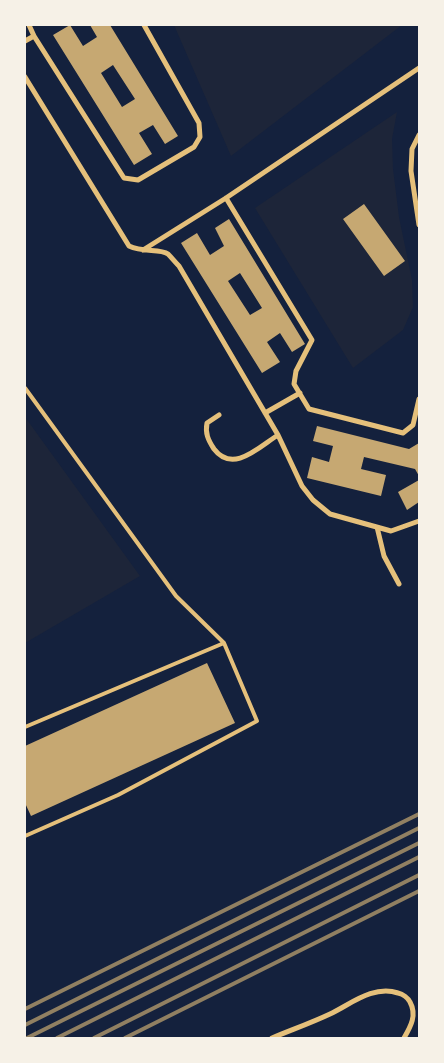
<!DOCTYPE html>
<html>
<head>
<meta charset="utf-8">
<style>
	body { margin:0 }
	#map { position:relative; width:444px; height:1063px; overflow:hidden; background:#14213d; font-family:Georgia,serif }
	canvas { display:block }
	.frame { position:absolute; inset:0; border:26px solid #f6f1e7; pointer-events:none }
</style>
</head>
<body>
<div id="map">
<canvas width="444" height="1063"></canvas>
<div class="frame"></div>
</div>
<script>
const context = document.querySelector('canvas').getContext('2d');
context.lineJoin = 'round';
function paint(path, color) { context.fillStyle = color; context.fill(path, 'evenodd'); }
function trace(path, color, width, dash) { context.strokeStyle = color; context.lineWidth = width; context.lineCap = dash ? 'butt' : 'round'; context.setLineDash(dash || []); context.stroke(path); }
const green = new Path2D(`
	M 174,25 L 402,25 L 231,156 Z
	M 397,112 L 392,139 L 393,169 L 399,217 L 412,280 L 413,307 L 403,330 L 353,368 L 255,208 Z
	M 25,417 L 140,576 L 25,643 Z`);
const building = new Path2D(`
	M 70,25 L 83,46 L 97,37 L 90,25 L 110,25 L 178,136 L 165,144 L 153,125 L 139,133 L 152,154 L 134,165 L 53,35 ZM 113,65 L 135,99 L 122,107 L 101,73 Z
	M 364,204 L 405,261 L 384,276 L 343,219 Z
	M 229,219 L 305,344 L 292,352 L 280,333 L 267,342 L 280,362 L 262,373 L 181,243 L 197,233 L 210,255 L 224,246 L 215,228 ZM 240,273 L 262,308 L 250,315 L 228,281 Z
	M 317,426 L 409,449 L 419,443 L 419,476 L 415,469 L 364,457 L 361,469 L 386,475 L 381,496 L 307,478 L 312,457 L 329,462 L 333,446 L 313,441 Z
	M 419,480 L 419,502 L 407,510 L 398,492 Z
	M 207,663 L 235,723 L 31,816 L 25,803 L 25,746 Z`);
const service = new Path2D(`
	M 25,388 L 176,596 L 224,643 L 257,721 L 118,795 L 25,836
	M 25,727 L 224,643`);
const minor = new Path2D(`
	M 29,25 L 34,36 L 124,178 L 138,180 L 194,147 L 200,137 L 199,123 L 144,25
	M 25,41 L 34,36
	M 25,77 L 129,246 C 143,253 160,248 168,254 C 172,258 176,263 179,266 L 278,435 L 302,486 L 313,500 L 330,514 L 391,531 L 419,521
	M 419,135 L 412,149 L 411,171 L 419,225
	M 226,198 L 312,340 L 296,371 L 294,384 L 309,409 L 403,433 L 413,425 L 419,399
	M 143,250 L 226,198 L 419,68
	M 265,413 L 300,393
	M 219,415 L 207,423 C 205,433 208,440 214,449 C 233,474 259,447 278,435
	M 377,527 L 384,556 L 399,584
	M 272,1038 C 291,1030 311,1023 330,1014 C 351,1004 373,985 398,993 C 403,994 408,998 410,1002 C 417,1015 411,1026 404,1038`);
const rail = new Path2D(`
	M 25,1009 L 419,814
	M 25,1025 L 419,828
	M 27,1038 L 419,843
	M 57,1038 L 419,857
	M 94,1038 L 419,875
	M 125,1038 L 419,891`);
paint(green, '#1d2539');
paint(building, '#c6a872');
trace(service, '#e5c07b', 4);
trace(minor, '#e5c07b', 5);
trace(rail, '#918062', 4);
</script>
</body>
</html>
